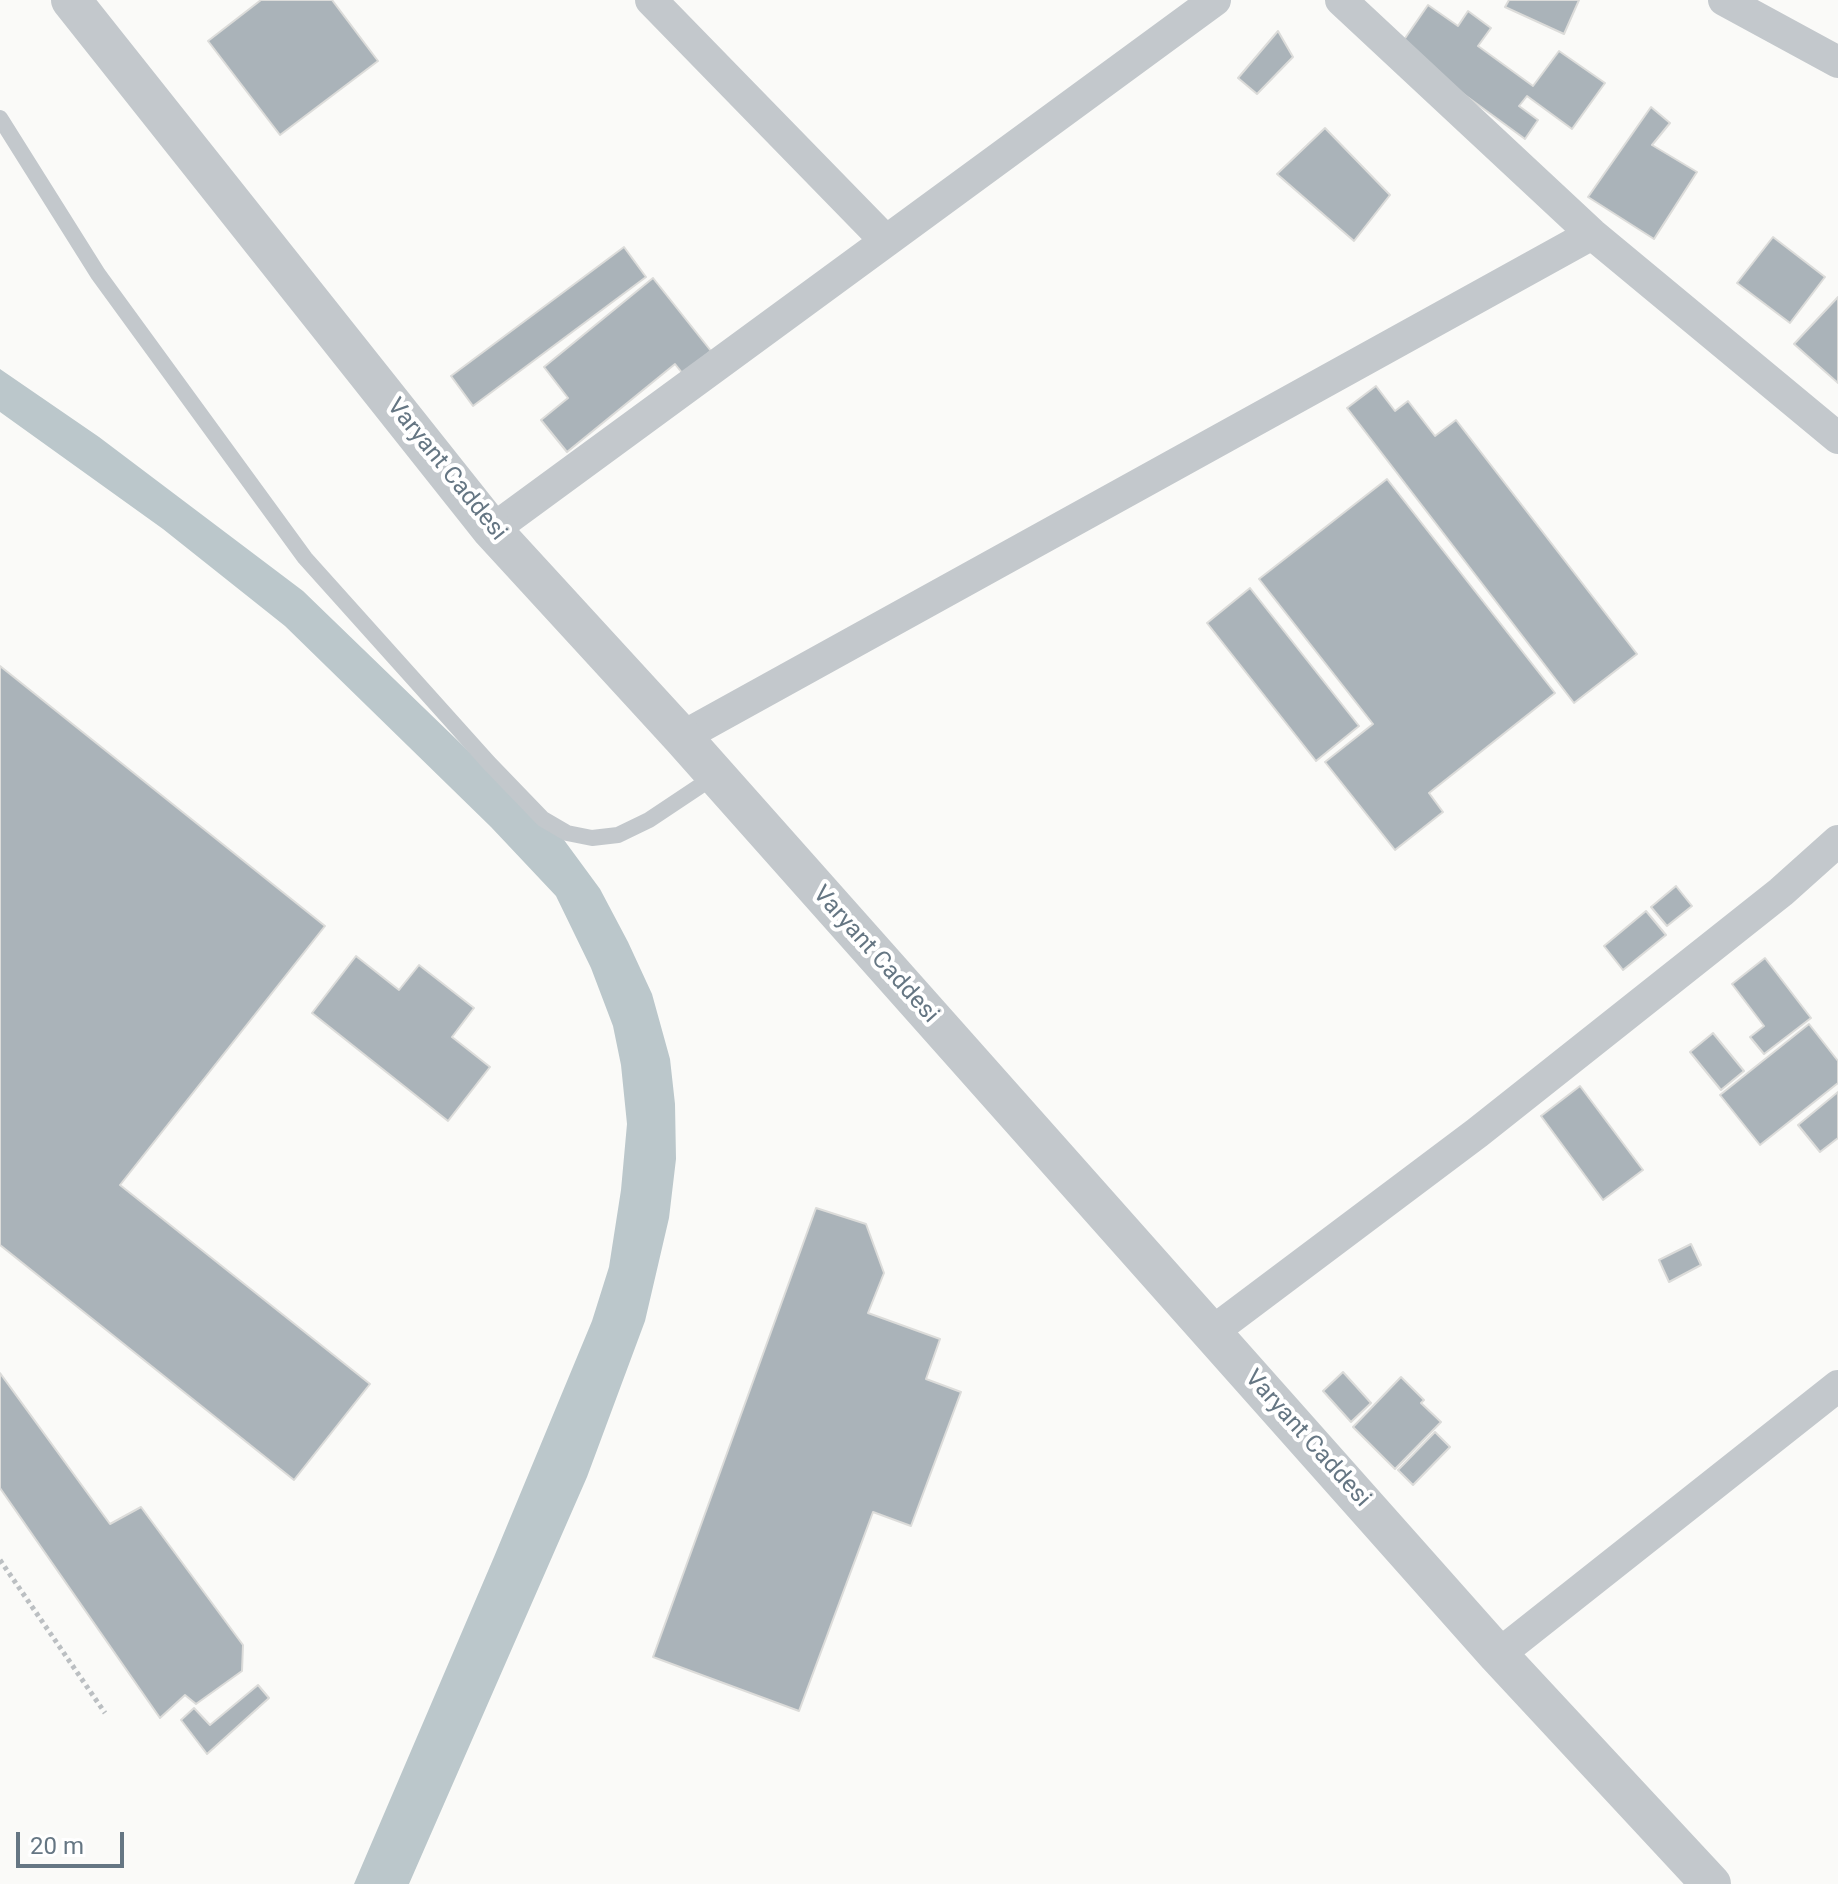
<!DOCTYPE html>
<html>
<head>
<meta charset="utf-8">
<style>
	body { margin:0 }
	#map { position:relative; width:1838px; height:1884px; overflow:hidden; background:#fafaf8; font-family:Roboto,sans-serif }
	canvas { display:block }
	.scale { position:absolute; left:16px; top:1832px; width:108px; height:36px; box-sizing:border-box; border:4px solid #657683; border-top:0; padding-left:10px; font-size:24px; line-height:28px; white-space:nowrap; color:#657683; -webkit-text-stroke:6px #fff; paint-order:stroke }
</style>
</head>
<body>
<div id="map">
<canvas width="1838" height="1884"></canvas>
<div class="scale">20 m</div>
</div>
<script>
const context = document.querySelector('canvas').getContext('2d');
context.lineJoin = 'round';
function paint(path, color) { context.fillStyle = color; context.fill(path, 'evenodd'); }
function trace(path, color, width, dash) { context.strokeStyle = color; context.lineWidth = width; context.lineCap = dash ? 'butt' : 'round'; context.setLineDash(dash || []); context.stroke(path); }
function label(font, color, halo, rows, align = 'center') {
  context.font = font + ' Roboto,sans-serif'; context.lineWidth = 8; context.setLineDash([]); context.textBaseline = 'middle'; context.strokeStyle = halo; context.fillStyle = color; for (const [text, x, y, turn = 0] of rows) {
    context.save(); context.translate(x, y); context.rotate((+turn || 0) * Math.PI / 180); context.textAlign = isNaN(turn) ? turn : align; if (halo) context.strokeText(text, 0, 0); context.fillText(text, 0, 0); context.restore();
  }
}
const water = new Path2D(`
	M 0,369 L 99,437 L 303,591 L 516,797 L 564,840 L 600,889 L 628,942 L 652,994 L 670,1059 L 675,1104 L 676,1159 L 669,1218 L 645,1321 L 587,1477 L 409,1884 L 354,1884 L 494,1557 L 592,1321 L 609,1267 L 621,1190 L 627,1124 L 621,1065 L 613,1026 L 591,968 L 556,896 L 491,827 L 285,626 L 163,529 L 0,412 Z`);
const building = new Path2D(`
	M 261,0 L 332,0 L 378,61 L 280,135 L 208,41 Z
	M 1509,0 L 1579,0 L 1564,34 L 1505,7 Z
	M 1428,5 L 1458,26 L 1468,11 L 1491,28 L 1478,46 L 1533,86 L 1559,51 L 1605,83 L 1572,129 L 1527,96 L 1519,106 L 1538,120 L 1525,139 L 1399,47 Z
	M 1278,31 L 1293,57 L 1257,94 L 1238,78 Z
	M 1651,107 L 1670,123 L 1652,145 L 1697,172 L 1654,239 L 1588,197 Z
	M 1325,128 L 1390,195 L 1354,241 L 1277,174 Z
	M 1773,237 L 1825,277 L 1790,323 L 1737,283 Z
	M 624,247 L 646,277 L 473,406 L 451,376 Z
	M 653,278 L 711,351 L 683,374 L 675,364 L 567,452 L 541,420 L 568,398 L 544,367 Z
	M 1838,297 L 1838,383 L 1794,344 Z
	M 1376,386 L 1395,411 L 1408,401 L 1435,436 L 1456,420 L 1637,654 L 1574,703 L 1347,408 Z
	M 1387,479 L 1555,693 L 1429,793 L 1443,812 L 1395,850 L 1325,762 L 1373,724 L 1259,579 Z
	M 1250,588 L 1359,726 L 1316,761 L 1207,623 Z
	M 0,666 L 325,926 L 120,1185 L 370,1384 L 294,1480 L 0,1245 Z
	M 1676,886 L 1692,906 L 1667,926 L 1651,907 Z
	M 1646,911 L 1666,935 L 1623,970 L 1604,946 Z
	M 356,956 L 399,990 L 419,965 L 474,1008 L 452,1037 L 490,1067 L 448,1121 L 312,1013 Z
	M 1765,958 L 1811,1018 L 1764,1054 L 1750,1037 L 1764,1026 L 1732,984 Z
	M 1809,1024 L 1838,1061 L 1838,1083 L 1760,1145 L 1720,1095 Z
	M 1713,1033 L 1744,1071 L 1721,1090 L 1690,1052 Z
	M 1580,1086 L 1643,1170 L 1603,1200 L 1541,1116 Z
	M 1838,1092 L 1838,1138 L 1820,1152 L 1798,1125 Z
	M 816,1208 L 866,1224 L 884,1273 L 868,1313 L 940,1339 L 926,1379 L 961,1392 L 911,1526 L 873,1512 L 799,1711 L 653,1657 Z
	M 1691,1244 L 1701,1265 L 1669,1282 L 1659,1260 Z
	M 1343,1372 L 1371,1403 L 1351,1422 L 1323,1391 Z
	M 0,1373 L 110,1524 L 141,1507 L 243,1645 L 242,1671 L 196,1704 L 185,1695 L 160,1718 L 0,1488 Z
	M 1401,1377 L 1424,1400 L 1421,1403 L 1441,1422 L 1395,1469 L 1353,1427 Z
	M 1435,1432 L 1450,1447 L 1413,1485 L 1398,1470 Z
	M 258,1685 L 269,1698 L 207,1754 L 181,1720 L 194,1708 L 210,1725 Z`);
const path = new Path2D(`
	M 0,1560 L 105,1713`);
const service = new Path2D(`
	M 0,118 L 98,274 L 305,558 L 489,763 L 543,819 L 567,833 L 592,838 L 618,835 L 649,820 L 715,776`);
const minor = new Path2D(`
	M 651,0 L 886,241
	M 1341,0 L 1592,234 L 1838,438
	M 1724,0 L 1838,62
	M 492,530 L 1215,0
	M 682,737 L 1592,234
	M 1212,1332 L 1477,1133 L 1781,892 L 1838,841
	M 1498,1655 L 1838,1386`);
const tertiary = new Path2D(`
	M 71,0 L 492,530 L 682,737 L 1498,1655 L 1711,1884`);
const streetNames = [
	["Varyant Caddesi",446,470,51],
	["Varyant Caddesi",875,955,48],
	["Varyant Caddesi",1307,1439,48]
];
paint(water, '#bbc7cb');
paint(building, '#aab3b9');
trace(building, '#dcdcda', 2);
trace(path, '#bbbfc2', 5, [4, 4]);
trace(service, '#c3c8cc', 16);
trace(minor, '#c3c8cc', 32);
trace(tertiary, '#c3c8cc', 40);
label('24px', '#657683', '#fff', streetNames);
</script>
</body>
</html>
